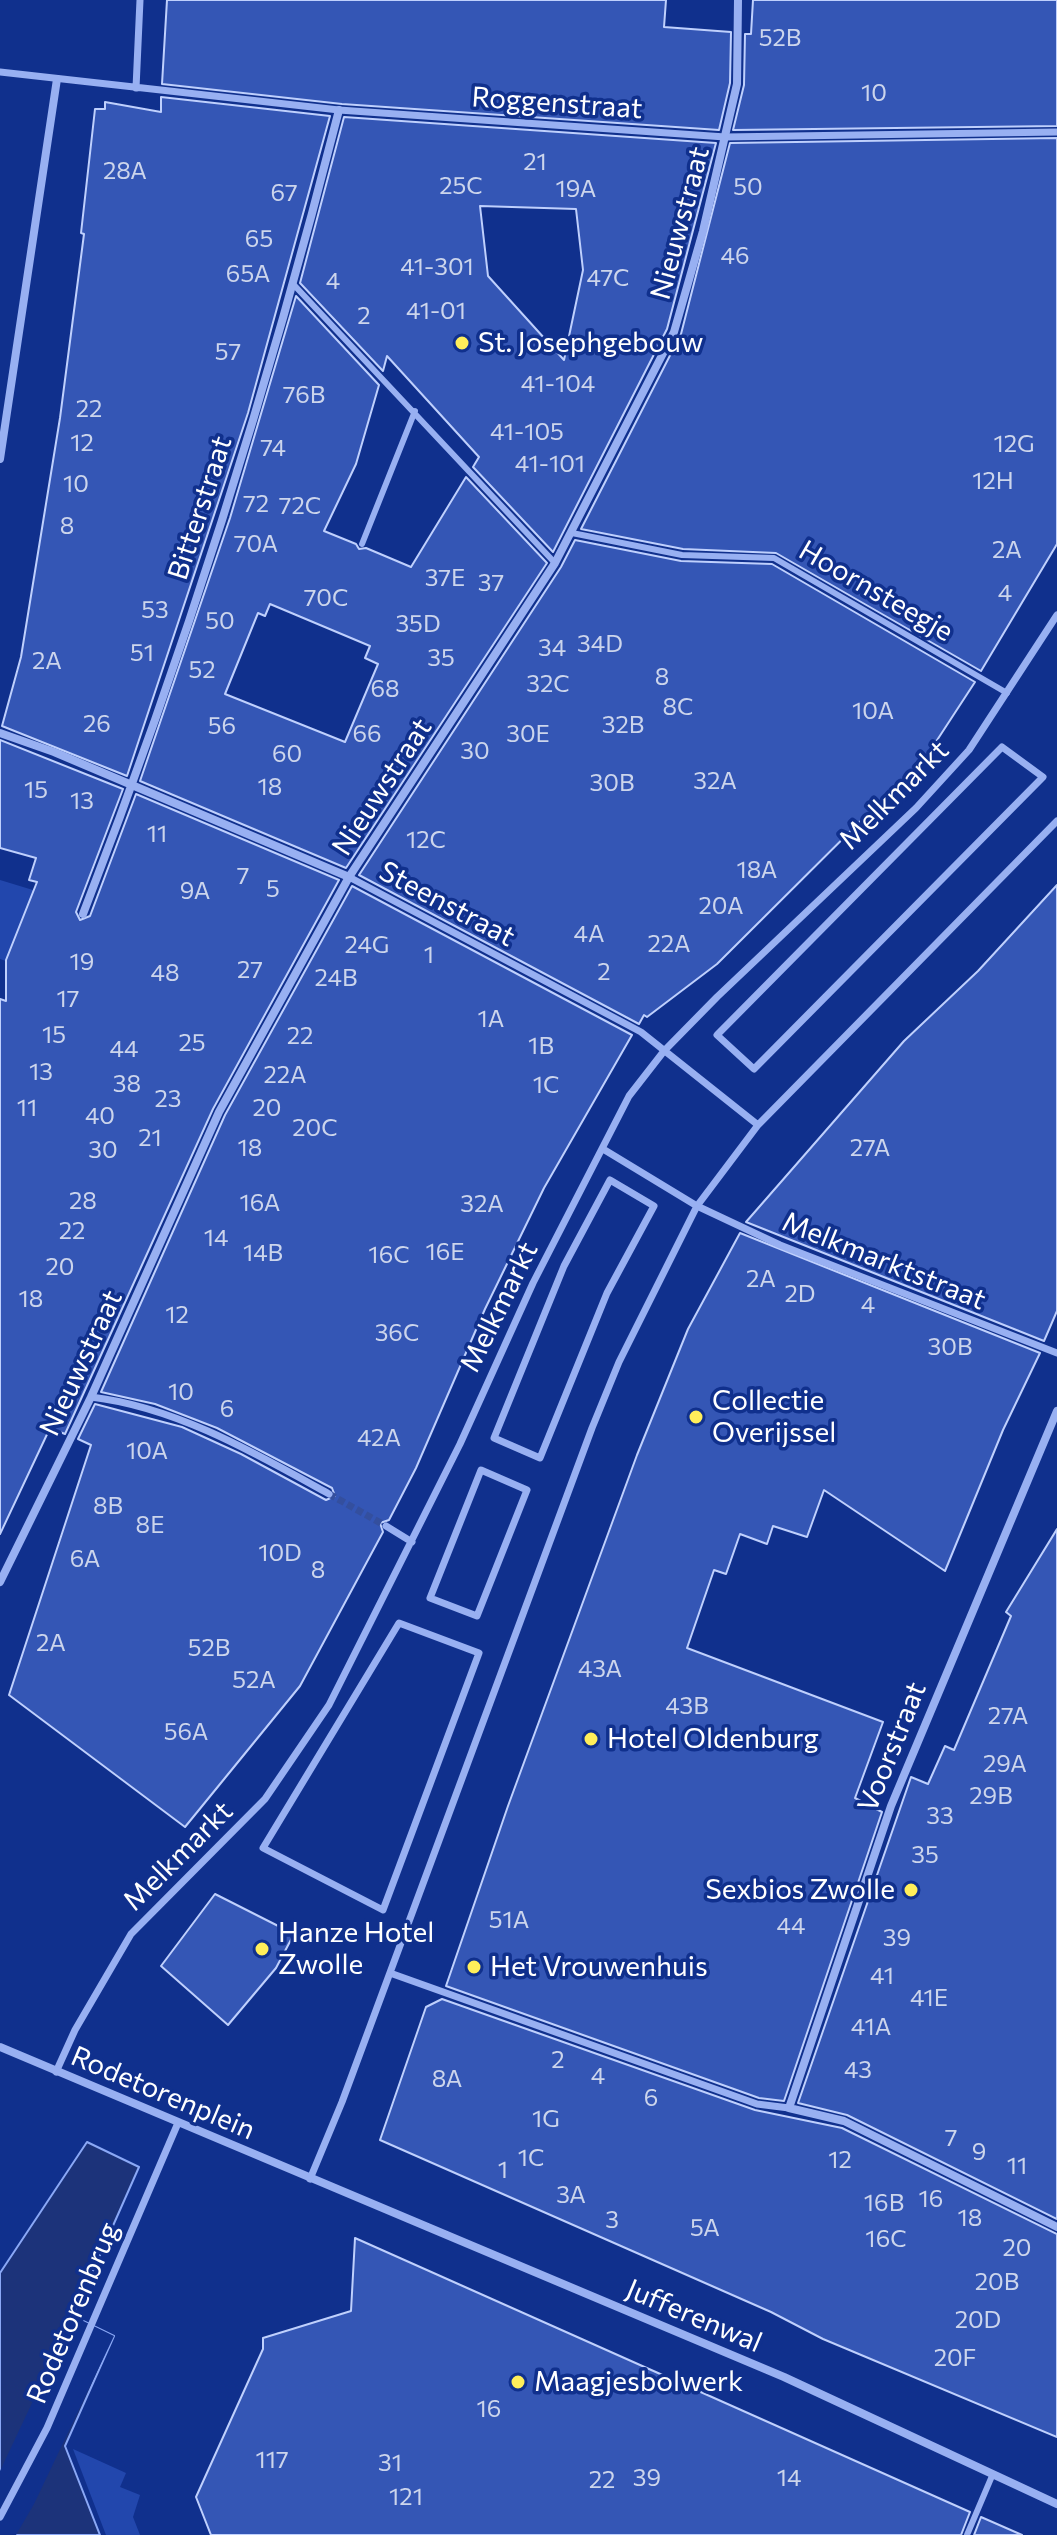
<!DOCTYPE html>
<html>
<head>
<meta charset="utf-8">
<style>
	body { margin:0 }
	canvas { display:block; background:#10308d }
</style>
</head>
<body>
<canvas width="1057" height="2535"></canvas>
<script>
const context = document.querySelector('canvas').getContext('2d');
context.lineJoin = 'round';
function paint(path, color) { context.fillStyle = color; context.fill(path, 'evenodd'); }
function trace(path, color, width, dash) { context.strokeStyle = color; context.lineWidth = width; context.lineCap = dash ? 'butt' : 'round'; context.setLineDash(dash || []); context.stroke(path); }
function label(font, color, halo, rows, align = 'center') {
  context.font = font + ' Commissioner,sans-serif'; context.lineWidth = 7; context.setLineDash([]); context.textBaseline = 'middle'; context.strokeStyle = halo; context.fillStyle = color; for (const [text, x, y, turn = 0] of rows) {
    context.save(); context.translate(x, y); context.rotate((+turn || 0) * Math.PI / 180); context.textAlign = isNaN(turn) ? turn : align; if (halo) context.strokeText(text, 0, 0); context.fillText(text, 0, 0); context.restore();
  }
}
const green = new Path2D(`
	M 0,880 L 69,901 L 6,961 L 0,959 Z
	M 73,2449 L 126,2473 L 120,2487 L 140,2495 L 133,2517 L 140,2535 L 106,2535 Z`);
const water = new Path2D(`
	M 87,2142 L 139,2167 L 73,2316 L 114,2336 L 65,2446 L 100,2535 L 0,2535 L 0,2273 Z`);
const pier = new Path2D(`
	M 73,2316 L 114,2336 L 34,2504 L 16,2535 L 0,2535 L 0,2471 Z`);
const building = new Path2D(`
	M 167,0 L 666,0 L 664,27 L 731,32 L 730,83 L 719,130 L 342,104 L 162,84 Z
	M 753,0 L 1057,0 L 1057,126 L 733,130 L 744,85 L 745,34 L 751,34 Z
	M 161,97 L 330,116 L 248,413 L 127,776 L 2,726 L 21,657 L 60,418 L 84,234 L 81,233 L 95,109 L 105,109 L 105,102 L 161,112 Z
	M 344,117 L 716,143 L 667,329 L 553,552 L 473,467 L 479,457 L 387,356 L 383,371 L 300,283 ZM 480,206 L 576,209 L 583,270 L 564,360 L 488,276 Z
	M 1057,138 L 1057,544 L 981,671 L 776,553 L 683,549 L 581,529 L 681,334 L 730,143 Z
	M 296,296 L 379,385 L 356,464 L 324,531 L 356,544 L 359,549 L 366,548 L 411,567 L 466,477 L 547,563 L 346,868 L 140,781 L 230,518 ZM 270,604 L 370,646 L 365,658 L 378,664 L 345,742 L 225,694 L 258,613 L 265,616 Z
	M 575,540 L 681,561 L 772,564 L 975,682 L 928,754 L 717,964 L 647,1017 L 644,1015 L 639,1024 L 359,875 L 561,567 Z
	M 0,740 L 123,789 L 76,912 L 80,920 L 90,916 L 136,794 L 339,880 L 213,1109 L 65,1434 L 50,1428 L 0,1534 L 0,999 L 6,1001 L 6,960 L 37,882 L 29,880 L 36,858 L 0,848 Z
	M 1057,885 L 1057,1311 L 1044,1341 L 746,1222 L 904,1041 L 978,971 Z
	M 352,886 L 632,1035 L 544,1188 L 485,1309 L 416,1468 L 389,1520 L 380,1523 L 383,1532 L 300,1686 L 185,1827 L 9,1695 L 91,1445 L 78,1439 L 95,1404 L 182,1427 L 241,1454 L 326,1500 L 335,1496 L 332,1488 L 217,1428 L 155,1404 L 101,1392 L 225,1115 Z
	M 740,1233 L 1040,1353 L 1003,1430 L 945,1571 L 824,1490 L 807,1537 L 773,1526 L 767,1544 L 740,1534 L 726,1574 L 714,1570 L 687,1648 L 883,1722 L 855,1798 L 882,1812 L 784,2101 L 759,2098 L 446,1986 L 508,1806 L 637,1455 L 688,1329 Z
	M 1057,1529 L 1057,2219 L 847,2115 L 798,2103 L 911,1777 L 928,1784 L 945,1746 L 954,1750 L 1011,1616 L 1006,1612 Z
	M 215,1894 L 294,1934 L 276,1968 L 228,2025 L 161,1966 Z
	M 442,1999 L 755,2110 L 842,2128 L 1057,2234 L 1057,2437 L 823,2339 L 771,2312 L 380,2140 L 426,2007 Z
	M 355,2238 L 970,2512 L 961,2535 L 211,2535 L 196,2497 L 253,2371 L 263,2349 L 263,2338 L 351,2311 Z
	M 981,2517 L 1022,2535 L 974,2535 Z`);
const pedestrianTunnel = new Path2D(`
	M 329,1494 L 386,1526`);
const service = new Path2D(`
	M 294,285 L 555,563
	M 572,533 L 682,555 L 774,558 L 1007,693
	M 362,544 L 415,411
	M 967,2535 L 992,2476`);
const pedestrian = new Path2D(`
	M 0,72 L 339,110 L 725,137 L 1057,132
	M 136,88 L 140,0
	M 1002,747 L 1043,777 L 754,1069 L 717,1035 Z
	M 349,877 L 641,1032 L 758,1125
	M 603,1149 L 697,1206 L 780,1245 L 1057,1353
	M 610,1180 L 654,1206 L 607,1293 L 540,1458 L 494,1438 L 564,1266 Z
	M 91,1397 C 176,1407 255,1453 329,1494
	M 481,1470 L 527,1490 L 477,1616 L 430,1598 Z
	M 386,1526 L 412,1542
	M 399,1623 L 479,1653 L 383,1910 L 263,1848 Z
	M 390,1973 L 757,2104 L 789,2108
	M 56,2072 L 75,2030 L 131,1934 L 265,1799 L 329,1705 L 460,1444 L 533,1283 L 629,1096 L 664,1051 L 717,997 L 916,808 L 969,750 L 1057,615
	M 310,2179 L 342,2102 L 592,1428 L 619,1362 L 697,1206 L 758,1125 L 1057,821
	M 0,2517 L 47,2428 L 178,2123`);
const minor = new Path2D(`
	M 0,459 L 57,79
	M 0,733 L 54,752 L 349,877
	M 83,914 C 185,652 270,382 339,110
	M 1057,1411 L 891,1806 L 789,2108 L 844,2121 L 1057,2227
	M 0,1582 L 91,1397 L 219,1112 L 349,877 L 555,563 L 674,332 L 703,231 L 737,84 L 738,0
	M 0,2047 L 784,2377 L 1057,2504`);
const markers = [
	[462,343,8,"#ffee5a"],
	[696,1417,8,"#ffee5a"],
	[591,1739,8,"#ffee5a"],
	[911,1890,8,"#ffee5a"],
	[262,1949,8,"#ffee5a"],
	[474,1967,8,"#ffee5a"],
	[518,2382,8,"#ffee5a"]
];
const numberNames = [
	["52B",780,38],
	["10",874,93],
	["21",535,162],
	["28A",125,171],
	["25C",461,186],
	["50",748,187],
	["19A",576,189],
	["67",284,193],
	["65",259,239],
	["46",735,256],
	["41-301",437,267],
	["65A",248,274],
	["47C",608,278],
	["4",333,281],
	["41-01",436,311],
	["2",364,316],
	["57",228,352],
	["41-104",558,384],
	["76B",304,395],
	["22",89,409],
	["41-105",527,432],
	["12",82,443],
	["12G",1014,444],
	["74",273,448],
	["41-101",550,464],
	["12H",993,481],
	["10",76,484],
	["72",256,504],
	["72C",300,506],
	["8",67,526],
	["70A",256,544],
	["2A",1007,550],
	["37E",445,578],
	["37",491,583],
	["4",1005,593],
	["70C",326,598],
	["53",155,610],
	["50",220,621],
	["35D",418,624],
	["34D",600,644],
	["34",552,648],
	["51",142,653],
	["35",441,658],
	["2A",47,661],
	["52",202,670],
	["8",662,677],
	["32C",548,684],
	["68",385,689],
	["8C",678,707],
	["10A",873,711],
	["26",97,724],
	["32B",623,725],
	["56",222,726],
	["66",367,734],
	["30E",528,734],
	["30",475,751],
	["60",287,754],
	["32A",715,781],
	["30B",612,783],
	["18",270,787],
	["15",36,790],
	["13",82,801],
	["11",157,834],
	["12C",426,840],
	["18A",757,870],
	["7",243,876],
	["5",273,889],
	["9A",195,891],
	["20A",721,906],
	["4A",589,934],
	["22A",669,944],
	["24G",367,945],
	["1",429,955],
	["19",82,962],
	["27",250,970],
	["2",604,972],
	["48",165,973],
	["24B",336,978],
	["17",68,999],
	["1A",491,1019],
	["15",54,1035],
	["22",300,1036],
	["25",192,1043],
	["1B",541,1046],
	["44",124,1049],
	["13",41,1072],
	["22A",285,1075],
	["38",127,1084],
	["1C",546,1085],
	["23",168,1099],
	["11",27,1108],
	["20",267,1108],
	["40",100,1116],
	["20C",315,1128],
	["21",150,1138],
	["18",250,1148],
	["27A",870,1148],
	["30",103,1150],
	["28",83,1201],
	["16A",260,1203],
	["32A",482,1204],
	["22",72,1231],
	["14",216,1238],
	["16E",445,1252],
	["14B",263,1253],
	["16C",389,1255],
	["20",60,1267],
	["2A",761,1279],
	["2D",800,1294],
	["18",31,1299],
	["4",868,1305],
	["12",177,1315],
	["36C",397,1333],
	["30B",950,1347],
	["10",181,1392],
	["6",227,1409],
	["42A",379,1438],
	["10A",147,1451],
	["8B",108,1506],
	["8E",150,1525],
	["10D",280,1553],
	["6A",85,1559],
	["8",318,1570],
	["2A",51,1643],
	["52B",209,1648],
	["43A",600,1669],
	["52A",254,1680],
	["43B",687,1706],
	["27A",1008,1716],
	["56A",186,1732],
	["29A",1005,1764],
	["29B",991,1796],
	["33",940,1816],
	["35",925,1855],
	["51A",509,1920],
	["44",791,1926],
	["39",897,1938],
	["41",882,1976],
	["41E",929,1998],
	["41A",871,2027],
	["2",558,2060],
	["43",858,2070],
	["4",598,2076],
	["8A",447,2079],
	["6",651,2098],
	["1G",546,2119],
	["7",951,2138],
	["9",979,2152],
	["1C",531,2158],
	["12",840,2160],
	["11",1017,2166],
	["1",503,2170],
	["3A",571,2195],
	["16",931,2199],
	["16B",884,2203],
	["18",970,2218],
	["3",612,2220],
	["5A",705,2228],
	["16C",886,2239],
	["20",1017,2248],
	["20B",997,2282],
	["20D",978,2320],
	["20F",955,2358],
	["16",489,2409],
	["117",272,2460],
	["31",390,2463],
	["39",647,2478],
	["14",789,2478],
	["22",602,2480],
	["121",406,2497]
];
const streetNames = [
	["Roggenstraat",557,103,4],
	["Nieuwstraat",680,223,-75],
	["Bitterstraat",200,508,-72],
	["Hoornsteegje",876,591,30],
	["Nieuwstraat",382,787,-57],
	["Melkmarkt",894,795,-45],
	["Steenstraat",447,904,28],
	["Melkmarktstraat",884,1261,22],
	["Melkmarkt",499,1307,-64],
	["Nieuwstraat",81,1363,-65],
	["Voorstraat",892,1747,-68],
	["Melkmarkt",178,1856,-45],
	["Rodetorenplein",163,2093,23],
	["Rodetorenbrug",73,2313,-67],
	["Jufferenwal",694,2316,23]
];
const poiNames = [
	["St. Josephgebouw",478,343],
	["Collectie",712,1401],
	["Overijssel",712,1433],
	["Hotel Oldenburg",607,1739],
	["Sexbios Zwolle",895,1890,"right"],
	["Hanze Hotel",278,1933],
	["Zwolle",278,1965],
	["Het Vrouwenhuis",490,1967],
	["Maagjesbolwerk",534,2382]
];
paint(green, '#2247ad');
paint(water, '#1c337a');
trace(water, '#8aa8f6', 2);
paint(pier, '#10308d');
paint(building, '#3456b5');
trace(building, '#bfd0fd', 2);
trace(pedestrianTunnel, '#344f9e', 7, [7, 3.5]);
trace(service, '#98b0f2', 6);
trace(pedestrian, '#98b0f2', 7);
trace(minor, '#98b0f2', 8);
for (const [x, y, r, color] of markers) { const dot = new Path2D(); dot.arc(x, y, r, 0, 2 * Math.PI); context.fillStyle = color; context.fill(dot); trace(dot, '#10308d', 3); }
label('24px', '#ccd5ec', null, numberNames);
label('28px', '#fff', '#10308d', streetNames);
label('28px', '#fff', '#10308d', poiNames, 'left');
</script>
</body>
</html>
